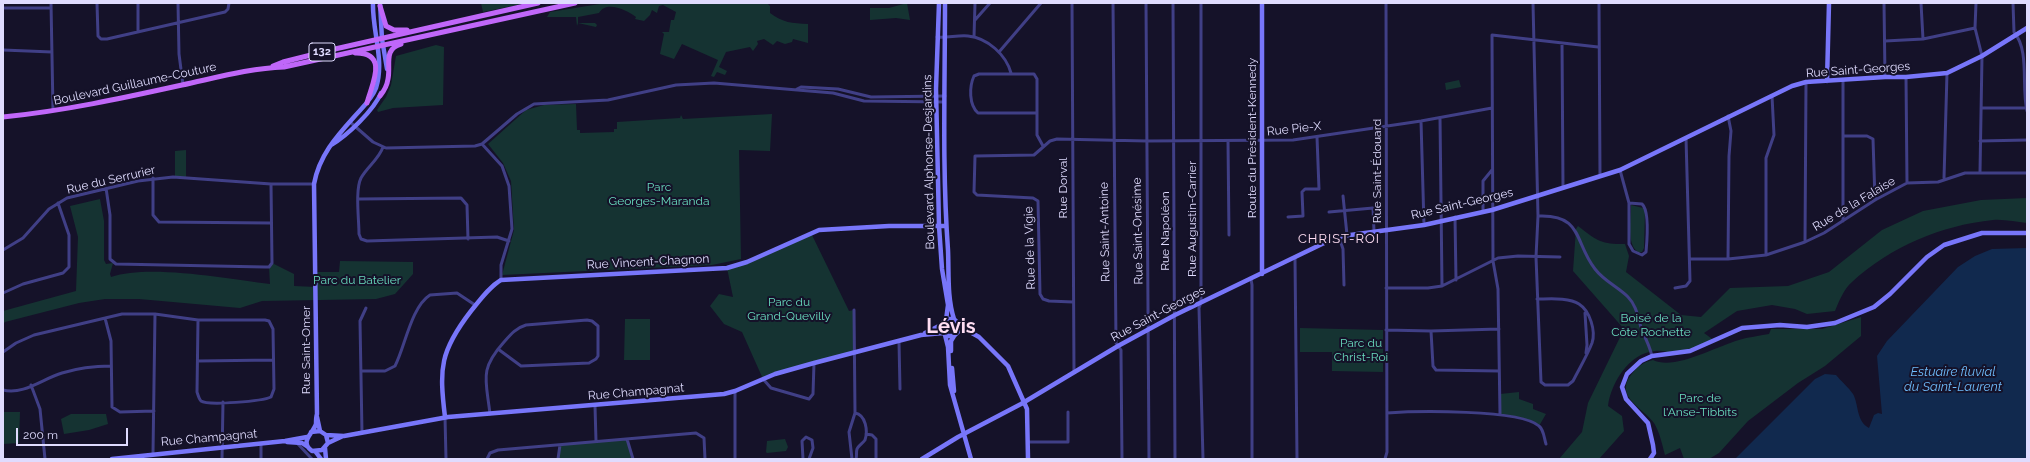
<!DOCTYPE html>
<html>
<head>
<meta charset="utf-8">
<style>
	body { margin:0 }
	#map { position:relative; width:2030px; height:462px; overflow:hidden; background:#151229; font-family:Raleway,sans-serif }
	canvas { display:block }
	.frame { position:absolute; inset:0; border:4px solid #dfdbfe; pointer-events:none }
	.scale { position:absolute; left:16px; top:428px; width:112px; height:18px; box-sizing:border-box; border:2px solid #dfdbfe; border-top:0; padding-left:5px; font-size:12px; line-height:14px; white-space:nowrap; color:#dfdbfe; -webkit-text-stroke:3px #151229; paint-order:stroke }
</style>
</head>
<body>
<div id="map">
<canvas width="2030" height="462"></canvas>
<div class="frame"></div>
<div class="scale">200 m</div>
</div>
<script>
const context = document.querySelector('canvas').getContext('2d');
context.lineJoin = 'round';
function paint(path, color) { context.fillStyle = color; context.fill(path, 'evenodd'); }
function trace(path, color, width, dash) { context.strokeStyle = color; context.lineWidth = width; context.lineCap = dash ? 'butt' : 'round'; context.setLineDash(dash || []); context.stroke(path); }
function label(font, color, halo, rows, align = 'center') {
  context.font = font + ' Raleway,sans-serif'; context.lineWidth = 4; context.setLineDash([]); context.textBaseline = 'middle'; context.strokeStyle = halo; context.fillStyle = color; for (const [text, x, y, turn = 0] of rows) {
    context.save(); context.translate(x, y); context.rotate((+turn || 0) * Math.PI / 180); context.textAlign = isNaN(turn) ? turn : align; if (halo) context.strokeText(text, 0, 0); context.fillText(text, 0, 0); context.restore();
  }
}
const green = new Path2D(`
	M 481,3 L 527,3 L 483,12 Z
	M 606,3 L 767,3 L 770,6 L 770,13 C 783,23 792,23 808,24 L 808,43 L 793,39 L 792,42 L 785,44 L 777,41 L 773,45 L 764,39 L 757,41 L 758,44 L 753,51 L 750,47 L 726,52 L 719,67 L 727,71 L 725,75 L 717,72 L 714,77 L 711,76 L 718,60 L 682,44 L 674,59 L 660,54 L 664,34 L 662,32 L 669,32 L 671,20 L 674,20 L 676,12 L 663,5 L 659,6 L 657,13 L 652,10 L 650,15 L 644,21 L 635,19 L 636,17 C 627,10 606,0 599,13 L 578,17 L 578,23 L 595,23 L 597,25 L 596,27 L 578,23 L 577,26 L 576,17 L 547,17 L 550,12 Z
	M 907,3 L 910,20 L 896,18 L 870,20 L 870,8 L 889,8 Z
	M 436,45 L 444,47 L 443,105 L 393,108 L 378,112 L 377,110 L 386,97 L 391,85 L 396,56 Z
	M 1459,80 L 1461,87 L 1446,90 L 1445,83 Z
	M 576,104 L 577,130 L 580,130 L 580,133 L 614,132 L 614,129 L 617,129 L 617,122 L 680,118 L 681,115 L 683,119 L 772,114 L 770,151 L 739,150 L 741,259 L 712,265 L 502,275 L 514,230 L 511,181 L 503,163 L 488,144 L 526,110 L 544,105 Z
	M 186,150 L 186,178 L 175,178 L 175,151 Z
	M 2027,198 L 2027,223 C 2016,222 2004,219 1993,220 C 1942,225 1890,247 1852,282 C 1844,289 1839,301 1835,311 L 1807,314 L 1795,309 L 1772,305 L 1737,311 L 1704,333 L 1715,341 C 1704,345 1691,351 1680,353 C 1672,354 1663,350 1655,351 C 1629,353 1611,383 1608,406 L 1622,416 L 1624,431 L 1599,459 L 1559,459 L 1582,432 L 1588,403 L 1624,329 L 1573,271 L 1576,229 L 1578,226 C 1596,240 1602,245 1625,244 L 1629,256 L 1626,272 L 1681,315 L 1701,317 L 1730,288 L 1788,286 L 1829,272 L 1882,230 L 1923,211 L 1981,200 Z
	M 100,199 L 104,221 L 104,260 L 106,264 L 113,263 L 110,274 L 111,277 C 150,264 227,279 270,284 L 269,267 L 272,263 L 294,274 L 294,286 L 316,287 L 316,272 L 339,272 L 340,261 L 413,262 L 413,274 L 395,294 L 376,299 L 262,301 L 240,308 L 139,299 L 105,299 L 79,303 L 5,322 L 3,324 L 3,311 L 76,291 L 78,237 L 70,206 Z
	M 1631,205 L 1643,208 L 1645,212 L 1644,248 L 1642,252 L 1638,252 C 1626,244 1631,218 1631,205 Z
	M 811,233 L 849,311 L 854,310 L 855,353 L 763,379 L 742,332 L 724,324 L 710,306 L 719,294 L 733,297 L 727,268 L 737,266 Z
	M 1861,317 L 1861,336 L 1825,366 L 1798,383 L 1748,421 L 1719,453 L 1709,459 L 1684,459 L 1680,448 L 1665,455 C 1662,444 1660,433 1654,423 C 1643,408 1614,396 1631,375 C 1637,367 1643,362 1653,360 C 1674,371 1717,346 1739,340 C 1748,337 1759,336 1769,334 L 1771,329 L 1822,329 Z
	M 625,319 L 650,319 L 650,360 L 624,360 Z
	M 1300,328 L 1383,330 L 1383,372 L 1332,371 L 1332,352 L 1300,352 Z
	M 1519,392 L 1519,399 L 1533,404 L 1533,409 L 1546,414 L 1539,426 L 1529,421 L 1500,414 L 1500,394 Z
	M 3,412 L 20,412 L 19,443 L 3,444 Z
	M 71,414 L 106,414 L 108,424 L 89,430 L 64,434 L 61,419 Z
	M 627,439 L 633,459 L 558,459 L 560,445 Z
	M 785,439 L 788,447 L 786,451 L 767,453 L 766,452 L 767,441 Z`);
const water = new Path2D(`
	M 2027,248 L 2027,459 L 1735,459 L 1815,379 L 1825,374 L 1836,375 C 1841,381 1849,388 1853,394 C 1859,405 1856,421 1869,428 L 1874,415 L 1878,413 L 1882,414 L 1877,356 L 1887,341 L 1958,267 L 1975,256 L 1992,249 Z`);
const street = new Path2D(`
	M 51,3 L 53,110
	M 97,3 L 98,36 L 101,39 L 107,39 L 225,12 L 228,9 L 229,3
	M 178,3 L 179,54 L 183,85
	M 1072,3 L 1074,372
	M 1113,3 L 1116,343 L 1121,350 L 1121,354 L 1122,459
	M 1146,3 L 1149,459
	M 1173,3 L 1175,459
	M 1201,3 L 1201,302 L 1199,308 L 1203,459
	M 1533,3 L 1538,216 L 1536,257 L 1541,382 L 1545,385 L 1568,385 L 1573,381 C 1579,369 1587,356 1592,343 C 1596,331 1590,311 1579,304 C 1569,297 1548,299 1537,299
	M 1599,3 L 1600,176
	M 1884,3 L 1885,77
	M 1921,3 L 1923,39
	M 1976,3 L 1975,28 L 1982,56 L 1980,172
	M 2013,3 L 2014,32 C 2030,51 2021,86 2027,111
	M 3,8 L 51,8
	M 975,20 L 990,3
	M 138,32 L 138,3
	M 937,37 C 947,38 958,35 968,36 C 988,38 1006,55 1011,73
	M 974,37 L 975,3
	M 1885,41 L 1923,39 L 1975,28
	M 1562,43 L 1563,187
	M 3,50 L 52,52
	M 999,52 L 1041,3
	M 1906,77 L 1907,183
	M 1843,80 L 1843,221
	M 797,89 L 801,87 L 838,89 L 871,97 L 945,96
	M 1981,108 L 2026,108
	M 1036,113 L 978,113 C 969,105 969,87 974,76 L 979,74 L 1034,74 L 1037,79 L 1037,135 L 1043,146
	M 1440,118 L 1442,286
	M 1421,121 L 1424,225
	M 350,122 L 373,142 L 386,148 L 475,146 L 482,144 L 517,114 L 534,104 L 608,100 L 676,85 L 714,83 L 833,93 L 864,101 L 944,102
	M 1843,136 L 1867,136 L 1873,139 L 1875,200
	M 1228,141 L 1229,235
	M 1980,141 L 2027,140
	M 482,144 L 502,166 L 509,186 L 512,229 L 501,265 L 501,280
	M 383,147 C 379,159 367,167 361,178 C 355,190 359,219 359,234 L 361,239 L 367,241 L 497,237 L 509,241
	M 1620,170 L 1629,203 L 1629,244 L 1633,251 L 1642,255 L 1646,252 C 1647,241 1650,211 1642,204 L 1629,203
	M 153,178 L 153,215 L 159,222 L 271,223
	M 1944,178 L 1947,73
	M 106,188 L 110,215 L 110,259 L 116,264 L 265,267 L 269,267 L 272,263 L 271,184
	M 1343,196 L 1347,235
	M 359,199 L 461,198 L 467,205 L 468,239
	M 1329,212 L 1373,208 L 1374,231
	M 1483,212 L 1483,181 L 1492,170
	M 1538,216 C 1583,214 1574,242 1595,269 C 1604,281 1618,287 1628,297 C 1638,307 1638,321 1643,333 C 1647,341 1650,348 1652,356
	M 1288,217 L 1303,216 L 1302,192 L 1305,189 L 1319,189 L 1317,137
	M 1455,217 L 1456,280
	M 1339,237 L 1343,249 L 1344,285
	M 1805,242 L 1806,82
	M 3,250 L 23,238 L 49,209 L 67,198 L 138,181 L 173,177 L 271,184 L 314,184
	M 1766,255 L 1766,158 L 1774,135 L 1772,96
	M 1295,258 L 1297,459
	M 1691,259 L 1728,259 L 1766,255 L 1805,242 L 1824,233 L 1875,200 L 1907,183 L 1938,182 L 1965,173 L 2027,173
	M 1728,259 L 1729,156 L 1731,131 L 1728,116
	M 1251,279 L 1252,285 L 1252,459
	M 1386,288 L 1428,288 L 1442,286 L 1498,258 L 1518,256 L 1560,257
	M 1675,288 L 1686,286 L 1690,281 L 1686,138
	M 3,293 L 23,284 L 63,273 L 69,267 L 69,235 L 58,203
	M 1073,302 L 1049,301 L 1043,299 L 1040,294 L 1038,201 L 1033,198 L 977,195 L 974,192 L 975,156 L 1034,155 L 1050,141 L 1057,139 L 1147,141 L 1293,140 L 1421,121 L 1492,108
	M 1585,313 L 1587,345 L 1586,353
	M 105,318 L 111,341 L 112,407 L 120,412 L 154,411
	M 1386,330 L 1431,331 L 1499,329
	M 1431,331 L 1433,366 L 1436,370 L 1499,371
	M 899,342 L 900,389
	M 3,352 L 16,343 L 34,335 L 122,314 L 155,314 L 198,320 L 265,320 L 269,321 L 273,329 L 274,389 L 271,397 C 263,401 208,406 201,401 C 199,399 198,395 197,392 L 198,320
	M 198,361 L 273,360
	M 361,371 L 385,371 L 395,366 C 405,347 411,307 430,295 L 457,293 L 475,305
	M 763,379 L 771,388 L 809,399 L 813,394 L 814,363
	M 31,385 L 40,409 L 45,459
	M 3,390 C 24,395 42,379 62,373 C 78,368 94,366 111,366
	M 735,391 L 735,459
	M 595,406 L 596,441
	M 855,413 C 866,415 868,431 865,440 C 863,443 858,446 857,449 C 856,452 857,456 856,459
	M 1387,413 C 1415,411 1520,409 1539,426 C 1544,430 1544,438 1546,444
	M 490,414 C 486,379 479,370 504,342 C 511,334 516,328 526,325 L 587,320 L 592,321 L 598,326 L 598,356 L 596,359 L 589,363 L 521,366 L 498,349
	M 1500,414 L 1498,289 L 1493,261 L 1492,35 L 1598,47
	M 445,417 L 446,459
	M 362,433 L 360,321 L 366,308
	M 866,434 L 872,435 L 876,439 L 876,459
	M 627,439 L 633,459
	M 1028,442 L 1068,442 L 1068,412
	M 261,443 L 261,459
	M 297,443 L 312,459
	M 153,453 L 155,314
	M 222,459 L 223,402
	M 487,459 L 490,453 L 498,450 L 696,433 L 704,438 L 705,459
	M 558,459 L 560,445
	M 803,459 L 802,441 L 806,437 L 812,440 L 813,448 L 809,459
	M 852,459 L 849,432 L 855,413 L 854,310
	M 1385,459 L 1387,452 L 1386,3`);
const secondary = new Path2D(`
	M 380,3 L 382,39 L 387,69
	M 939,3 L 936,89 L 939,226 L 942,269 L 948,305 L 946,320
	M 945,3 C 945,85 942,168 948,250 C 949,272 947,298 954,319
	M 1262,3 L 1262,274
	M 1827,81 L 1829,3
	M 331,145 C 347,136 374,110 381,93
	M 958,324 L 958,332 L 954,336 L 948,336 L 941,330 L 941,325 L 944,321 L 948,319 L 954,319 L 963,328 L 979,337 L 1008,366 L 1027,409 L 1028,459
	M 925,333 L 941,325
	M 945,335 L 948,347 L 950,385 L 971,459
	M 951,351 L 951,341 L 954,336
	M 952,368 L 954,391
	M 317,417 L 320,431
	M 445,417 C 439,368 440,351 471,311 C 480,300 489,287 501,280 L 727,268 L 747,262 L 819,230 L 889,226 L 946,226
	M 311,432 L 320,431 L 326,435 L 328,443 L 322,450 L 312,451 C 299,441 313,434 316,424 C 316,421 316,417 317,414 L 314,184 C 319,156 336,137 354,117 C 362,108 372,99 376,88 C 385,60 372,31 373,3
	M 326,435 L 344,436 L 448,417 L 724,394 L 735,391 L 775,374 L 814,363 L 921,335 L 943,333
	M 287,442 L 302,443 L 308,447
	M 328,443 L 343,436
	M 325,448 L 326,459
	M 315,451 L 321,459
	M 112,459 L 285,441 L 307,437
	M 922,459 L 958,437 L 1021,404 L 1118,346 L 1175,315 L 1322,244 L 1343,236 L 1424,225 L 1492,210 L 1620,170 L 1792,86 L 1806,82 L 1885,77 L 1906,77 L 1947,73 L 1982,56 L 2027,28
	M 1650,459 L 1654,453 L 1653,445 L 1648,423 L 1626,399 L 1622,387 L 1627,374 L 1641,361 L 1652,356 L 1690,351 L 1742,328 L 1780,325 L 1807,327 L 1835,323 L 1874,307 L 1890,294 L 1927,257 L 1944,245 L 1982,233 L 2027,233`);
const primary = new Path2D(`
	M 380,6 L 386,26 L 394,30 L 407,30
	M 355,53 C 390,52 371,86 367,103
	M 273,66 L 283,62 L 335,49 L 538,3
	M 380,96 C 384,91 387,86 388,79 C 391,65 383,49 401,44
	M 3,117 C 64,111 123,98 182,85 C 215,78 250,68 284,67 L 575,3`);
const shields = [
	[322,52,26]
];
const shieldNames = [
	["132",322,52]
];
const streetNames = [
	["Rue Saint-Georges",1858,70,-4],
	["Boulevard Guillaume-Couture",135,84,-12],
	["Rue Pie-X",1294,129,-6],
	["Route du Président-Kennedy",1252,138,-90],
	["Boulevard Alphonse-Desjardins",929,162,-91],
	["Rue Saint-Édouard",1377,171,-90],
	["Rue du Serrurier",111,180,-13],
	["Rue Dorval",1063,188,-90],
	["Rue Saint-Georges",1462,204,-13],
	["Rue de la Falaise",1854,204,-31],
	["Rue Augustin-Carrier",1192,219,-90],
	["Rue Saint-Onésime",1138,231,-91],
	["Rue Napoléon",1165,231,-90],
	["Rue Saint-Antoine",1105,232,-91],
	["Rue de la Vigie",1030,248,-92],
	["Rue Vincent-Chagnon",648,262,-3],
	["Rue Saint-Georges",1158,314,-28],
	["Rue Saint-Omer",306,350,-90],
	["Rue Champagnat",636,392,-5],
	["Rue Champagnat",209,438,-5]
];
const parkNames = [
	["Parc",659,187],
	["Georges-Maranda",659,201],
	["Parc du Batelier",357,280],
	["Parc du",789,302],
	["Grand-Quevilly",789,316],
	["Boisé de la",1651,318],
	["Côte Rochette",1651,332],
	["Parc du",1361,343],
	["Christ-Roi",1361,357],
	["Parc de",1700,398],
	["l'Anse-Tibbits",1700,412]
];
const neighbourhoodNames = [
	["CHRIST-ROI",1339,239]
];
const waterNames = [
	["Estuaire fluvial",1953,372],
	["du Saint-Laurent",1953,387]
];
const townNames = [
	["Lévis",951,327]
];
paint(green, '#153332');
paint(water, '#11294e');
trace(street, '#403f86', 3);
trace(secondary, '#7876fa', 4.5);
trace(primary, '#c067f9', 5);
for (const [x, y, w] of shields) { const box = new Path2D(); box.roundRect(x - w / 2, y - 9, w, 18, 3); context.fillStyle = '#151229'; context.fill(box); trace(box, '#dfdbfe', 1); }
label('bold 11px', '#dfdbfe', null, shieldNames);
label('12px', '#dfdbfe', '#151229', streetNames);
label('12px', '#69dcbe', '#151229', parkNames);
context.letterSpacing = '1px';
label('13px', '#feddf2', '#151229', neighbourhoodNames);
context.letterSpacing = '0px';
label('italic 13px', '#6ebbfa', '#151229', waterNames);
label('bold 20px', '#feddf2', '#151229', townNames);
</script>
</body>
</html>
